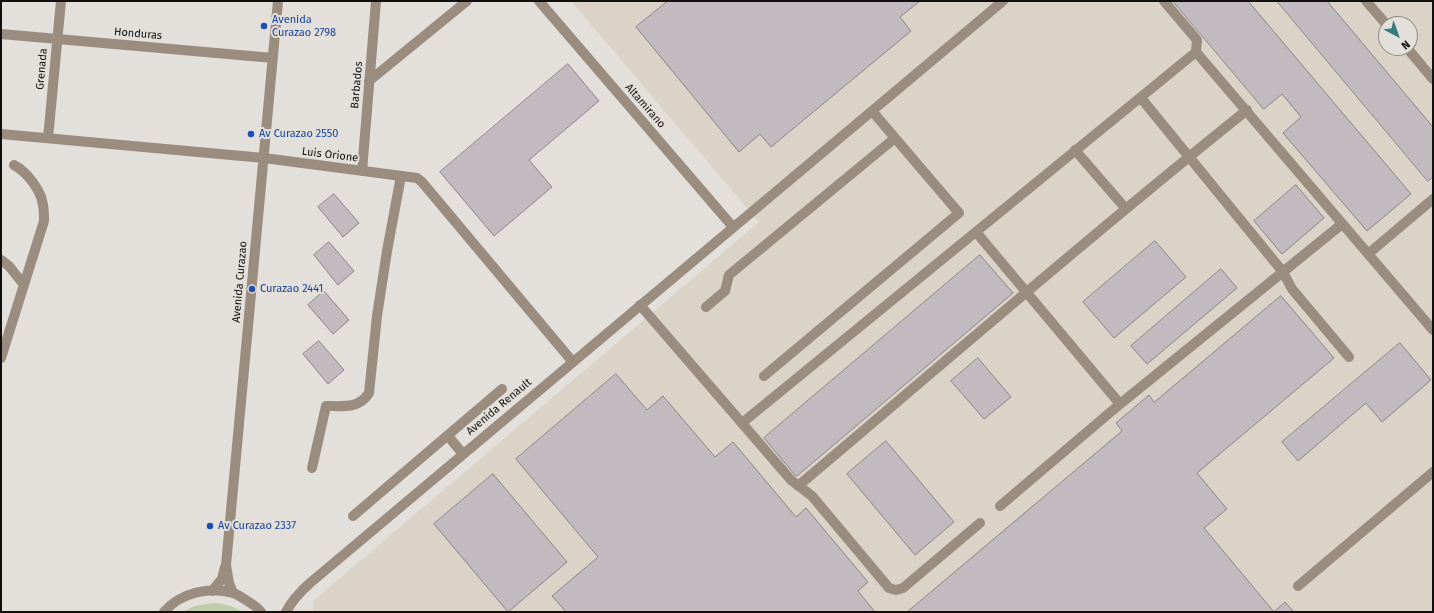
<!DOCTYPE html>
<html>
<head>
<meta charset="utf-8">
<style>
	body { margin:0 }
	#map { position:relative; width:1434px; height:613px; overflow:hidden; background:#e3dfda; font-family:"Fira Sans",sans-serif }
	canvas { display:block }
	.frame { position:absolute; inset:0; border:2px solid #11100e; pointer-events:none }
	.north { position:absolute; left:1378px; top:16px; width:40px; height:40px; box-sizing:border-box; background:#e3dfda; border:1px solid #8f8c88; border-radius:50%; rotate:139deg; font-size:11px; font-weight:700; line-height:16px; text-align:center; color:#11100e }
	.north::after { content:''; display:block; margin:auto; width:14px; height:18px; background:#327b7e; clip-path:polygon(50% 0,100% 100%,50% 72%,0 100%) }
</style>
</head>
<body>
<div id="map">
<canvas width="1434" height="613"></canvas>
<div class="frame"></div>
<div class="north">N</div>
</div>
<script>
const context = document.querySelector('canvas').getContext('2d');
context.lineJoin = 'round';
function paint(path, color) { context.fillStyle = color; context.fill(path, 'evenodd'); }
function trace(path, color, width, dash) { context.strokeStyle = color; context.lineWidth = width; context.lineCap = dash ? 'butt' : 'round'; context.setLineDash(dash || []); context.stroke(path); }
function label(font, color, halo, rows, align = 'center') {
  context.font = font + ' "Fira Sans",sans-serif'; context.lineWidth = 4; context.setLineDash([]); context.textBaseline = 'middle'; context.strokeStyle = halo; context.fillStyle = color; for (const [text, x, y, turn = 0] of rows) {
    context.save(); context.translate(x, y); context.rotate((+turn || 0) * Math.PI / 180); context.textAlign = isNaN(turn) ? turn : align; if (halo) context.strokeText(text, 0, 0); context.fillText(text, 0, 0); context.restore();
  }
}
const built = new Path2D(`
	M 571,1 L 1433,1 L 1433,612 L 313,612 L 313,601 L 759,222 ZM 1386,24 L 1410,24 L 1410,48 L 1386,48 Z`);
const green = new Path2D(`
	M 216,603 L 231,606 L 243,612 L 183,612 C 193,605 204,604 216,603 Z`);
const building = new Path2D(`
	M 668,1 L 920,1 L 900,17 L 911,31 L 771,147 L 760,134 L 739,152 L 636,27 Z
	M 1173,1 L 1248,1 L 1411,194 L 1367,231 L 1283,133 L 1301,117 L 1282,94 L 1264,109 Z
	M 1277,1 L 1327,1 L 1433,127 L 1433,177 L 1428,181 Z
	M 568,64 L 599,101 L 529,160 L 552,187 L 494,236 L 440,172 Z
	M 1296,185 L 1324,218 L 1282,254 L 1254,221 Z
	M 334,194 L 359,223 L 343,237 L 318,207 Z
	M 1155,241 L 1186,277 L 1114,338 L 1083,302 Z
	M 329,242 L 354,271 L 338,285 L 314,255 Z
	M 980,255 L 1013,293 L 797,476 L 795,475 L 764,438 Z
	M 1221,269 L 1237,288 L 1147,364 L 1131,346 Z
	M 324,291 L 349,320 L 333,334 L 308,305 Z
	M 1281,296 L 1334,358 L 1197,473 L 1227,509 L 1204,528 L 1274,612 L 1285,602 L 1294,612 L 907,612 L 1122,431 L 1116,423 L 1149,395 L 1154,402 Z
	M 319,341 L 344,370 L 328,384 L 303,354 Z
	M 1400,343 L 1431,380 L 1382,422 L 1366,403 L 1298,461 L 1282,442 Z
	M 978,358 L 1011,397 L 984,419 L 951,381 Z
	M 616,374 L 647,410 L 663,396 L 715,457 L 733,442 L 796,517 L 806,508 L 868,582 L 858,591 L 875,612 L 566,612 L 552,596 L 598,557 L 516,459 Z
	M 886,441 L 954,522 L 915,555 L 847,474 Z
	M 493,474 L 567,562 L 508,612 L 434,524 Z`);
const minor = new Path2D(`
	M 539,1 L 733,227
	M 1164,1 L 1197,40 L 1196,52 L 1433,330
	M 1366,1 L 1386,24
	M 1,34 L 273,58
	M 1407,48 L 1433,79
	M 369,81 L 467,1
	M 1141,98 L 1283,272 L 1292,289 L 1349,357
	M 1,134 L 264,158 L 417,178 L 422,182 L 572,361
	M 48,138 L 61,1
	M 1075,150 L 1126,209
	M 362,171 L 376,1
	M 976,232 L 1120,404
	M 1368,254 L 1433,199
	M 1,260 L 9,266 L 24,285
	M 640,305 L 791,480 L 812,496 L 889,588 L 896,590 L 903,588 L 980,523
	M 706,307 L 725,291 L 729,275 L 895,138
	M 1,358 L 44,221 C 44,216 44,210 43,205 C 41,190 27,172 14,165
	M 764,376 L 959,213 L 872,111
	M 742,423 L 1196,52
	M 448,436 L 463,454
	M 312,468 L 326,406 C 343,406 359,409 369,393 L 377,316 L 387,251 L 401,176
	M 798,486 C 947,360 1095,232 1247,110
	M 1000,506 L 1120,404 L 1342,224
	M 353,516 L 502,389
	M 1298,586 L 1433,472
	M 212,591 L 222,579 L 225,567
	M 233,593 L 229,583 L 226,565 L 278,1
	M 164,612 C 180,593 209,586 233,593 C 239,595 244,599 249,602 C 254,605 258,608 261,612
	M 286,612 C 292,600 300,592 310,583 L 1003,1`);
const markers = [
	[264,26,4,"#1a4fb4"],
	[251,134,4,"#1a4fb4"],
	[252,289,4,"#1a4fb4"],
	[210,526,4,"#1a4fb4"]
];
const transitNames = [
	["Avenida",272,20],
	["Curazao 2798",272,33],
	["Av Curazao 2550",259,134],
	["Curazao 2441",260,289],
	["Av Curazao 2337",218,526]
];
const streetNames = [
	["Honduras",138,34,5],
	["Grenada",42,69,-85],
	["Barbados",357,85,-85],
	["Altamirano",645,106,49],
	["Luis Orione",330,155,7],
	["Avenida Curazao",240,282,-85],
	["Avenida Renault",499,407,-40]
];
paint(built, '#dbd3c7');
paint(green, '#c0ccab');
paint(building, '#c1bbbf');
trace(building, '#8a8589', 1);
trace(minor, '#9a8c7e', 10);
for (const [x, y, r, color] of markers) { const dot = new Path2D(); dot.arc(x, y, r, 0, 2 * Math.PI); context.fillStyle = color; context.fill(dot); trace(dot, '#e3dfda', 1.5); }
label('11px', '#164399', '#e3dfda', transitNames, 'left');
label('11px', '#11100e', '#e3dfda', streetNames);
</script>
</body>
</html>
